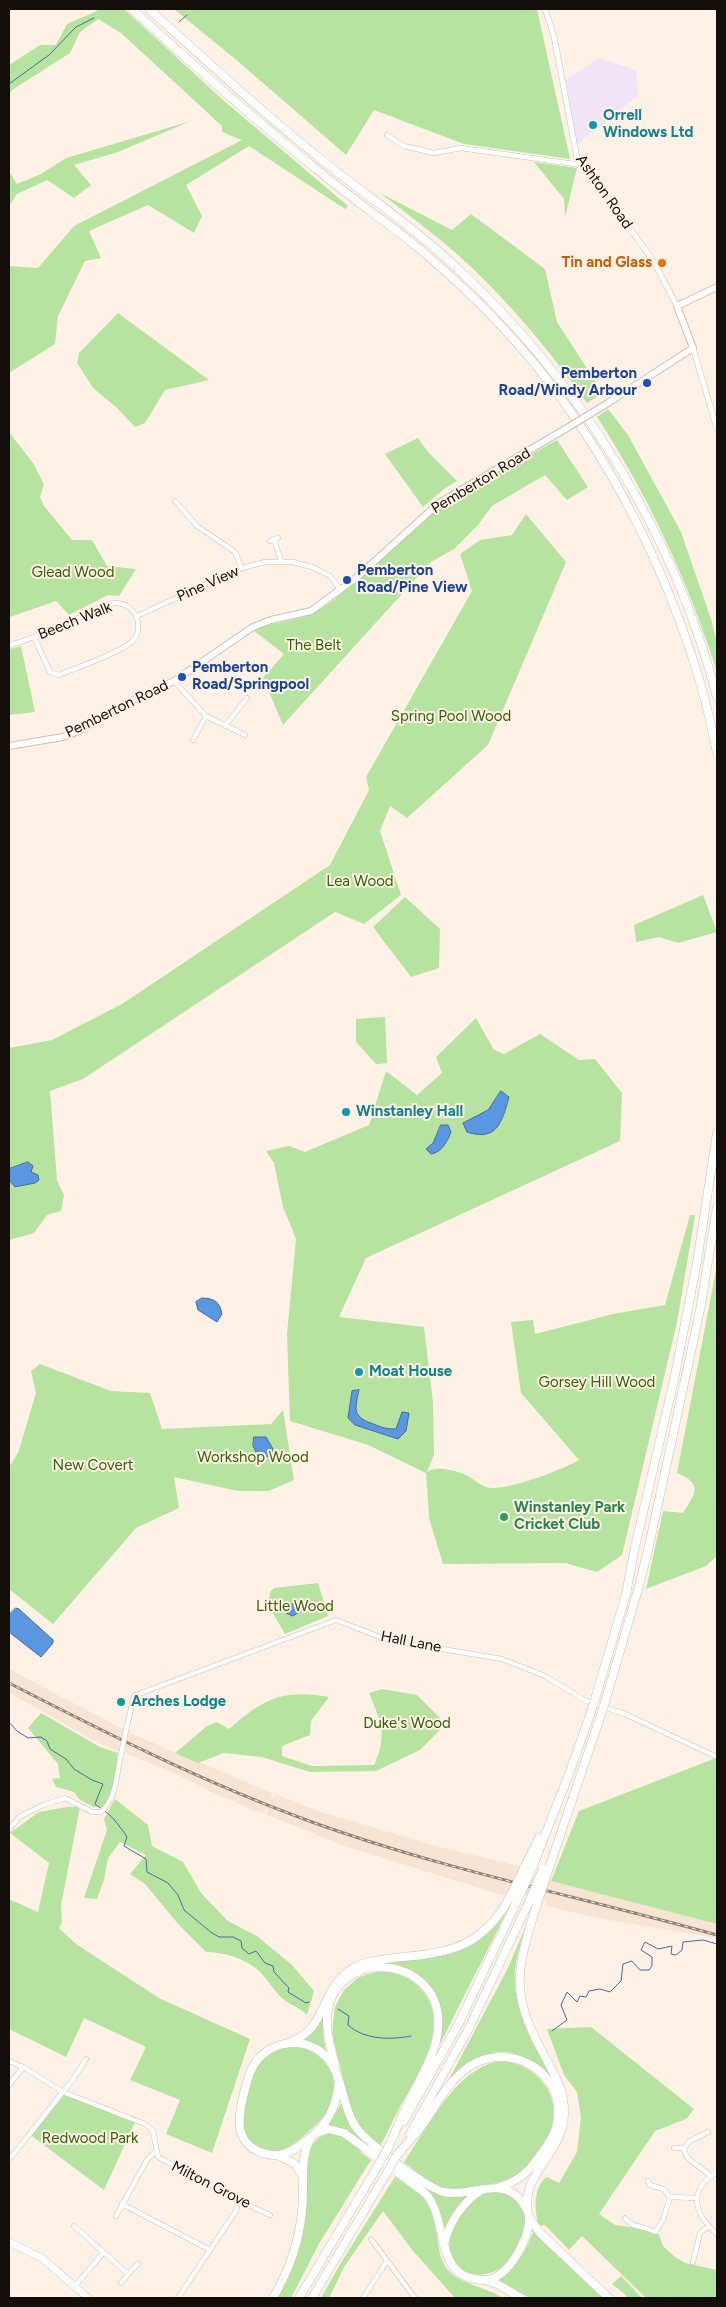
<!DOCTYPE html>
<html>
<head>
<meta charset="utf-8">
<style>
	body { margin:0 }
	#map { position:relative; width:726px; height:2307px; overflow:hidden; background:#fff1e5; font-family:Figtree,sans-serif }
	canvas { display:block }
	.frame { position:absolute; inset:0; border:10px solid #130e0a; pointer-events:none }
</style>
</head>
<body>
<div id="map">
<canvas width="726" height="2307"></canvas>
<div class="frame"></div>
</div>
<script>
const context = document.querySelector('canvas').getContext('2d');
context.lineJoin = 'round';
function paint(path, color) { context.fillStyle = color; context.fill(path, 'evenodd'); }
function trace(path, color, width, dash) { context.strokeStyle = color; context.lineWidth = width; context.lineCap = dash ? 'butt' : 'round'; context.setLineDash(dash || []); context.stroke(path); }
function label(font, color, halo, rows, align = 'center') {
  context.font = font + ' Figtree,sans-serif'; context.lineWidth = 4; context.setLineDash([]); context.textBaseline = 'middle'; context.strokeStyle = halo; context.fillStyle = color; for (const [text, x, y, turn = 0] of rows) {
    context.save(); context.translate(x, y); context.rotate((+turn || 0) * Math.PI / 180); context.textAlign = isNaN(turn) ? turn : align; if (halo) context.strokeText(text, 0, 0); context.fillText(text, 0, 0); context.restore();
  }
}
const built = new Path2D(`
	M 9,1669 L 132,1734 L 272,1793 L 271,1797 L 274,1798 L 275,1794 L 324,1813 L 436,1846 L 520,1866 L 518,1872 L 717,1924 L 717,1938 L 598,1918 L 549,1907 L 545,1904 L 546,1900 L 509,1889 L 505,1896 L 341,1845 L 267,1815 L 268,1810 L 266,1809 L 263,1813 L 258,1812 L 215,1794 L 185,1778 L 124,1753 L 125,1747 L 120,1752 L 101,1744 L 9,1693 Z`);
const industrial = new Path2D(`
	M 599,58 L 636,70 L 638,96 L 576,145 L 566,80 Z`);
const green = new Path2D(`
	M 96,9 L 124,9 L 223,100 L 348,206 L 345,209 L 249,146 L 186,185 L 202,216 L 194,233 L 148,205 L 89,231 L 101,258 L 85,261 L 58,316 L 55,344 L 9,373 L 9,266 L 38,268 L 74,226 L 242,140 L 222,132 L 222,126 L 121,33 L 98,19 L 80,32 L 70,53 L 12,90 L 9,95 L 9,65 L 40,45 L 56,45 L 67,24 L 97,11 Z
	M 174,9 L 537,9 L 570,159 L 464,144 L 374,110 L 346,155 L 240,63 Z
	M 191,121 L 118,152 L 74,165 L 91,185 L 74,198 L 47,180 L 17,194 L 9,206 L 9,171 L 17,184 L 41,174 L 66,158 Z
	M 534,162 L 577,168 L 565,217 L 564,199 Z
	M 380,193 L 452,230 L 471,214 L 545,269 L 557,322 L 603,393 L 587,403 C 550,351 506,298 458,255 C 433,233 406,213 380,193 Z
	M 118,313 L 209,380 L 165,390 L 145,423 L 135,427 L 116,407 L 94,389 L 77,363 L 79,353 Z
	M 608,409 L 628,435 L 681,532 L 711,619 L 717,643 L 717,672 C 688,581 649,497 597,417 Z
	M 9,432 L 33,463 L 44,484 L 40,497 L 44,506 L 72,540 L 92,540 L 107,566 L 136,569 L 119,596 L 108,595 L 69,615 L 56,601 L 10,617 Z
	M 418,438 L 428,452 L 457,481 L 444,489 L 423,507 L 385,454 Z
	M 557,440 L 588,487 L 567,500 L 545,475 L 492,506 L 478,525 L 454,549 L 431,562 L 283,725 L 263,678 L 284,654 L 253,630 C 266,624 281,623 295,619 C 310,616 322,608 334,600 L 439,505 Z
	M 526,514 L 566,562 L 488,745 L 407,818 L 390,806 L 380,831 L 401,895 L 364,924 L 335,912 L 83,1079 L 50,1091 L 57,1180 L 64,1195 L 61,1211 L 47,1215 L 34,1233 L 9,1240 L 9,1048 L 52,1040 L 122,1004 L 330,865 L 369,790 L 366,777 L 472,591 L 460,554 L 480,540 L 512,535 Z
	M 21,646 L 35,712 L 9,715 L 9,649 Z
	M 703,895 L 717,932 L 678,943 L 659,937 L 636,942 L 634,925 Z
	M 405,897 L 440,929 L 439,968 L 411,977 L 373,927 Z
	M 385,1017 L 387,1063 L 376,1064 L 356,1042 L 356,1019 Z
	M 476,1018 L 494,1050 L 504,1054 L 540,1034 L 579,1060 L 595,1059 L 622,1093 L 620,1141 L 366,1258 L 339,1317 L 424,1327 L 433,1402 L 434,1455 L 427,1472 C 437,1465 458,1471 468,1476 C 477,1481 481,1487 492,1488 C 511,1489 562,1470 579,1460 L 521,1393 L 511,1322 L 533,1320 L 535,1334 L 613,1314 L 665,1305 L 690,1215 L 695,1215 L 677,1322 L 622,1555 L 597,1572 L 565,1563 L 443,1564 L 429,1518 L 426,1473 L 368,1445 L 290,1421 L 287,1334 L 296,1239 L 283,1207 L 274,1163 L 266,1151 L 289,1146 L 305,1152 L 369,1125 L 386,1071 L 417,1095 L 442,1073 L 436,1057 Z
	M 717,1265 L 717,1556 L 706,1566 L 646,1589 L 663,1511 L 683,1513 C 696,1493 703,1484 677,1473 Z
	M 40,1364 L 111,1391 L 150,1393 L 162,1429 L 271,1424 L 283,1410 L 294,1480 L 269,1491 L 238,1491 L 174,1477 L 179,1508 L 136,1528 L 53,1624 L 9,1589 L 9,1467 L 18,1453 L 36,1393 L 31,1371 Z
	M 318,1583 L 328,1616 L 285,1634 L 268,1605 L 270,1592 L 274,1588 Z
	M 382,1689 L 417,1695 L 446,1724 L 420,1750 L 376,1771 L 310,1772 L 262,1757 L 224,1753 L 198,1763 L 175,1753 L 207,1726 L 217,1722 L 229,1729 C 264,1698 283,1689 329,1697 L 311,1721 L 310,1735 L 282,1746 L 282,1756 L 312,1766 L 374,1765 C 388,1733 381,1723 369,1693 Z
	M 41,1713 L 100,1747 L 118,1753 L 113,1790 L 104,1807 L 93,1807 L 79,1799 L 74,1792 L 56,1787 L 52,1779 L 60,1778 L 58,1764 L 28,1728 Z
	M 716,1758 L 717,1924 L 551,1881 L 579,1811 Z
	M 115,1799 L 148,1825 L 152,1846 L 183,1862 L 201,1893 L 228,1921 L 257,1936 L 292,1965 L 314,1991 L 307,2015 C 299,2007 295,2007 287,2002 C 275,1994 268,1979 258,1970 C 244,1958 223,1952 206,1952 L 179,1925 L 145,1884 L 130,1874 L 146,1855 L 120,1842 L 108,1858 L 104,1880 L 97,1899 L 84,1898 L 107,1830 L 104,1819 Z
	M 67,1807 L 80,1807 L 61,1905 L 62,1922 L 59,1928 L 76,1944 L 159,1998 L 250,2039 L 212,2153 L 166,2134 L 180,2100 L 130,2080 L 146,2047 L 84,2018 L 66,2057 L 9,2029 L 9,1899 L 38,1912 L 49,1863 L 10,1833 L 39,1812 Z
	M 507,1911 L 432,2060 C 436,2048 442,2036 442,2023 C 442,1988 414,1963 379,1964 C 438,1953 466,1964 507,1911 Z
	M 528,1921 C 523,1937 517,1953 515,1970 C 511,2013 539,2048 556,2086 C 541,2064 510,2042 482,2057 C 469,2064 457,2077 445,2087 L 508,1968 Z
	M 380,1971 C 396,1972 410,1977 421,1989 C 453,2024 417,2076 399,2109 C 391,2123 388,2133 380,2146 L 362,2131 L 350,2109 L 332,2033 L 335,2007 L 344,1990 L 359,1977 Z
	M 323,2015 L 323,2034 L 326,2052 L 302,2040 L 314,2031 Z
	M 591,2027 L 694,2109 L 686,2119 L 655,2131 L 599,2214 L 615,2225 L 652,2230 L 659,2235 L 663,2246 L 674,2256 L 685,2263 L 717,2270 L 717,2298 L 646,2298 L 582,2236 L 569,2250 L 548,2228 L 544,2225 L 539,2226 C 534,2210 533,2187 547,2177 L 559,2183 L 577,2152 L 581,2117 L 577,2092 L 564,2075 L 547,2029 Z
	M 295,2046 C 322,2051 341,2073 332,2100 C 330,2105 329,2111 326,2114 C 321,2121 313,2127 307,2133 C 292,2147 274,2160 254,2144 C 250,2141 245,2135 243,2129 C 238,2114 252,2069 264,2058 C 273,2050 284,2048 295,2046 Z
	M 503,2061 C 538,2065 562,2095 551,2130 C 547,2141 537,2152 530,2162 L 531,2164 C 509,2186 482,2185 453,2190 C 433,2188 419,2173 404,2162 C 428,2127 458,2064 503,2061 Z
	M 63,2092 L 136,2120 L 104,2190 L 29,2134 Z
	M 342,2102 L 353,2130 L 377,2150 L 376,2152 L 344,2129 L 327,2126 Z
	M 332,2133 L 339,2134 L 363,2150 L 360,2152 L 371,2160 L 320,2242 L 291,2298 L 276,2298 L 292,2266 L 307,2157 C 312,2143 317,2135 332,2133 Z
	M 400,2168 C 422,2184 441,2204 470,2194 L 444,2229 C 440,2196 424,2188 399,2170 Z
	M 396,2175 C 406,2183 419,2190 427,2200 C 442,2220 432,2251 448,2270 C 460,2284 486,2287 503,2298 L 455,2298 L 413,2251 L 383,2211 L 344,2267 L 329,2298 L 321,2298 L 339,2266 Z
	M 492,2192 C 510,2191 518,2201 526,2215 C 525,2223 525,2235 522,2242 C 492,2304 421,2268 462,2214 C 471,2203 478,2194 492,2192 Z
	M 534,2229 L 604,2298 L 530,2298 L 498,2280 C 514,2271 529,2247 534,2229 Z
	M 621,2276 L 642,2298 L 626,2298 L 626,2295 L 612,2284 Z`);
const water = new Path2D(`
	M 501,1091 L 509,1097 C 502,1122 497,1142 467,1132 L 463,1123 L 488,1110 Z
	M 441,1125 L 448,1125 L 451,1132 C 447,1142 442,1152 431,1154 L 426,1149 L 433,1143 Z
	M 28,1162 L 33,1166 L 31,1172 L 38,1175 L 39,1180 L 35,1183 L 15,1187 L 9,1180 L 9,1169 Z
	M 202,1298 C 214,1298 220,1302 222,1314 L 217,1322 L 198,1310 L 196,1302 Z
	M 359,1390 C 354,1412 353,1417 376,1425 C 383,1428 388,1429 396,1429 L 402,1412 L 409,1413 L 406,1431 L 398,1439 L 355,1425 L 348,1418 L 352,1391 Z
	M 254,1437 L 266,1437 L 273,1449 L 272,1455 L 265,1457 L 257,1454 L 253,1446 Z
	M 297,1601 L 303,1603 L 305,1608 L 293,1616 L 286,1613 L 291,1605 Z
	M 16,1608 L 19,1609 L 53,1640 L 53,1643 L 41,1657 L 9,1632 L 9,1615 Z`);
const stream = new Path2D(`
	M 179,22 L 187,15
	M 9,84 L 49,55 L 76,27 L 94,18
	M 9,1722 L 17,1731 L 28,1738 L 41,1737 L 47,1741 L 50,1749 L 66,1759 L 74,1769 L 92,1780 L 103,1784 L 95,1804 L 102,1809
	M 105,1811 C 114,1818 121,1828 127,1837 L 124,1846 L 146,1859 L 147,1872 L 168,1883 L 178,1895 L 184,1910 L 212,1933 L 219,1937 L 233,1937 L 241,1941 L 242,1948 L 249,1954 L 256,1951 L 265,1963 L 273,1966 L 274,1972 L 289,1988 L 288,1992 L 306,2003 L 309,2002
	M 338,2009 L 349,2016 L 348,2025 C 365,2040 390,2040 411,2036
	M 552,2031 L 567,2020 L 561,2005 L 567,1992 L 577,2002 L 580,1996 L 586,1997 L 589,1991 L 600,1989 L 610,1992 L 621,1981 L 623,1964 L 632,1961 L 640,1970 L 649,1970 L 652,1966 L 652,1957 L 641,1950 L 645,1942 L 658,1949 L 672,1946 L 671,1954 L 676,1955 L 682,1950 L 683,1942 L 703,1940 L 717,1944`);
const minor = new Path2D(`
	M 387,135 L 404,146 L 434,153 L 461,148 L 581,165
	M 175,501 L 197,526 L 235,552 L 242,568
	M 274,539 L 281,561
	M 270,541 L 278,538
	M 137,616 L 242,568 L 265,562 L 293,562 L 312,567 L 330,576 L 341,590
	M 9,645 C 35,639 59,626 83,616 C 93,612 105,604 115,603 C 137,603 147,631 129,644 C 114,655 78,667 59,675 L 50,672 L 34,637
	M 174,681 L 206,716 L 245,735
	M 225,726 L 247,698
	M 193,740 L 206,716
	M 126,1730 L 134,1696 L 136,1695 L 336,1620 L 380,1637 L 406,1643 L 502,1659 L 545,1676 L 586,1701 L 625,1714 L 717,1757
	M 9,1830 L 19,1817 L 43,1805 L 65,1798 L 92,1812 L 101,1812 C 117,1798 116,1775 121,1755
	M 9,2061 L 23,2067 L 63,2092 L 145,2124 L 153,2131 L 158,2157 L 235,2198 L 238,2202 L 244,2203 L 270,2215
	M 9,2085 L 23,2067
	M 708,2132 L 690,2141 L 684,2148 C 685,2162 702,2166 710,2176
	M 674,2148 L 684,2148
	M 9,2160 L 74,2078 L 86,2059
	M 717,2172 C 688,2190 693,2213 717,2234
	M 648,2181 L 650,2185 L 663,2189 L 670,2197
	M 122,2204 L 210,2250
	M 116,2216 L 147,2160 L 155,2152
	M 625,2218 C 632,2228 645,2226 655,2232 L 663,2220 L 670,2197 L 697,2198
	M 74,2226 L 128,2274 L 121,2283
	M 371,2239 L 415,2298
	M 693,2262 L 700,2233 L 708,2227
	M 128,2274 L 138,2264
	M 75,2286 L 104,2252
	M 178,2298 L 236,2211 L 238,2202
	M 363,2298 L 387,2261`);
const tertiary = new Path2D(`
	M 545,9 L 554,36 L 577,158 L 600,187 L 654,262 L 677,306
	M 693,348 L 717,429`);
const primary = new Path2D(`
	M 608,403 L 693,348 L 677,306 L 717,287
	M 9,746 L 63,737 L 79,731 L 127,703 L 174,681 L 253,627 L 271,620 L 311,611 L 356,578 L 439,503 L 567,428`);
const trunk = new Path2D(`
	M 9,2242 L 42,2258 L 88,2298`);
const motorway = new Path2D(`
	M 132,9 C 193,65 255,120 320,172 C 351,198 385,221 416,246 C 458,281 499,321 534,363 C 609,455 666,568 700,682 C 707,705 712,729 717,753
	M 149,9 C 209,63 268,118 332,168 C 374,201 418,231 457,268 C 581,383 674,533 717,697
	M 596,1696 L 626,1594 L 635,1547 L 674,1380 L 697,1262 L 717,1133
	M 606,1699 L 639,1586 L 649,1546 L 700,1310 L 717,1207
	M 526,1864 L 539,1838
	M 533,1866 L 569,1774 L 591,1712
	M 548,1871 L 601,1715
	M 290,2042 C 329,2029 319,1986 355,1967 C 370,1960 387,1959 403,1957 C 454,1953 484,1944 510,1897
	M 335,2064 C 330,2048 326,2033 327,2016 C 334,1944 445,1955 438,2029 C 436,2055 419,2079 408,2103 C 401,2118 395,2133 388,2148
	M 404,2121 L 460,2021 L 518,1899
	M 316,2133 L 329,2129 L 344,2133 L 425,2193 C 450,2220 432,2280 484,2280 C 508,2280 530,2238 529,2217 C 528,2210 522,2201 518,2197 C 496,2177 468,2198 444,2192 C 428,2189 370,2144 358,2130 C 340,2107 345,2071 321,2052 C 300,2036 268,2042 254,2065 C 248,2074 246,2086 243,2097 C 238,2118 235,2142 260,2152 C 278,2160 292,2152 306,2141 C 328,2125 336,2108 339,2081
	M 410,2134 L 469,2028 L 529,1902
	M 397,2155 C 406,2145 416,2134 424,2123 C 437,2103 450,2079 470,2066 C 508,2042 562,2069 558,2116 C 557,2131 550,2142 541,2154 C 529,2172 519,2181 497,2188
	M 279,2156 L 295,2164 L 303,2177
	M 527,2210 C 527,2201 527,2192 531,2184 C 542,2159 564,2142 564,2113 C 565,2091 553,2072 543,2053 C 509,1992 517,1968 537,1904
	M 529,2217 L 540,2233 L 609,2298
	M 444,2244 C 449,2223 462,2203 480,2191
	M 484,2280 L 497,2284 L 521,2298
	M 273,2298 C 289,2271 299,2243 302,2211 C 305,2187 299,2162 310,2139
	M 299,2298 L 379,2164
	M 312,2298 L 388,2171`);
const rail = new Path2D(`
	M 9,1683 C 108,1734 207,1784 312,1822 C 444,1870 582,1897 717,1935`);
const minorBridge = new Path2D(`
	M 121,1755 L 126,1730`);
const primaryBridge = new Path2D(`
	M 567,428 L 608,403`);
const motorwayBridge = new Path2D(`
	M 591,1712 L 596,1696
	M 601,1715 L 606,1699
	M 510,1897 L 526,1864
	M 518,1899 L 533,1866
	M 529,1902 L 543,1869
	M 537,1904 L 548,1871
	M 379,2164 L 388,2148
	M 388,2171 L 397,2155`);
const markers = [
	[593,125,5,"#0f9aa8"],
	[662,263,5,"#e8710a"],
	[647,383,5,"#1a4fb4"],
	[347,580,5,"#1a4fb4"],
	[182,677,5,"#1a4fb4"],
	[346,1112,5,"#0f9aa8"],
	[359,1372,5,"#0f9aa8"],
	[504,1517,5,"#2e9e5b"],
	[121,1702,5,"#0f9aa8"]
];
const cultureNames = [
	["Orrell",603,116],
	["Windows Ltd",603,133],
	["Winstanley Hall",356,1112],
	["Moat House",369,1372],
	["Arches Lodge",131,1702]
];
const streetNames = [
	["Ashton Road",604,192,55],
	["Pemberton Road",481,481,-31],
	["Pine View",208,584,-24],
	["Beech Walk",75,621,-22],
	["Pemberton Road",117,709,-26],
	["Hall Lane",411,1642,11],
	["Milton Grove",211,2185,27]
];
const foodNames = [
	["Tin and Glass",652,263]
];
const transitNames = [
	["Pemberton",637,374,"right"],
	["Road/Windy Arbour",637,391,"right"],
	["Pemberton",357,571],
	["Road/Pine View",357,588],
	["Pemberton",192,668],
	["Road/Springpool",192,685]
];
const parkNames = [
	["Glead Wood",73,573],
	["The Belt",314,646],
	["Spring Pool Wood",451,717],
	["Lea Wood",360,882],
	["Gorsey Hill Wood",597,1383],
	["Workshop Wood",253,1458],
	["New Covert",93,1466],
	["Little Wood",295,1607],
	["Duke's Wood",407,1724],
	["Redwood Park",90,2139]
];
const leisureNames = [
	["Winstanley Park",514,1508],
	["Cricket Club",514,1525]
];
paint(built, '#f8e4d3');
paint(industrial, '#f0e4f8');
paint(green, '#b7e3a0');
paint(water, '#5b96e1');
trace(water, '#456da0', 1);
trace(stream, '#456da0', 1);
trace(minor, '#cec0b5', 5.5);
trace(tertiary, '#cec0b5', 6);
trace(primary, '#cec0b5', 8);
trace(trunk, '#cec0b5', 8);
trace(motorway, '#cec0b5', 9);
trace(minor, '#fff', 4.5);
trace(tertiary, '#fff', 5);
trace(primary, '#fff', 6);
trace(trunk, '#fff', 7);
trace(motorway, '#fff', 8);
trace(rail, '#8d837b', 3);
trace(rail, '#fff1e5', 1, [4]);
trace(minorBridge, '#cec0b5', 5.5, []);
trace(primaryBridge, '#cec0b5', 8, []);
trace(motorwayBridge, '#cec0b5', 9, []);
trace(minorBridge, '#fff', 4.5);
trace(primaryBridge, '#fff', 6);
trace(motorwayBridge, '#fff', 8);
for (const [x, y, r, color] of markers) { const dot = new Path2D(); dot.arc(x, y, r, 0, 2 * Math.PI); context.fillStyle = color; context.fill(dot); trace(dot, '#fff1e5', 2); }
label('bold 15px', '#0d838f', '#fff1e5', cultureNames, 'left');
label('15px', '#130e0a', '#fff1e5', streetNames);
label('bold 15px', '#c56008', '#fff1e5', foodNames, 'right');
label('bold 15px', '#164399', '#fff1e5', transitNames, 'left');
label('15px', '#316205', '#fff1e5', parkNames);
label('bold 15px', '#27864d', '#fff1e5', leisureNames, 'left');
</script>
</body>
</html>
